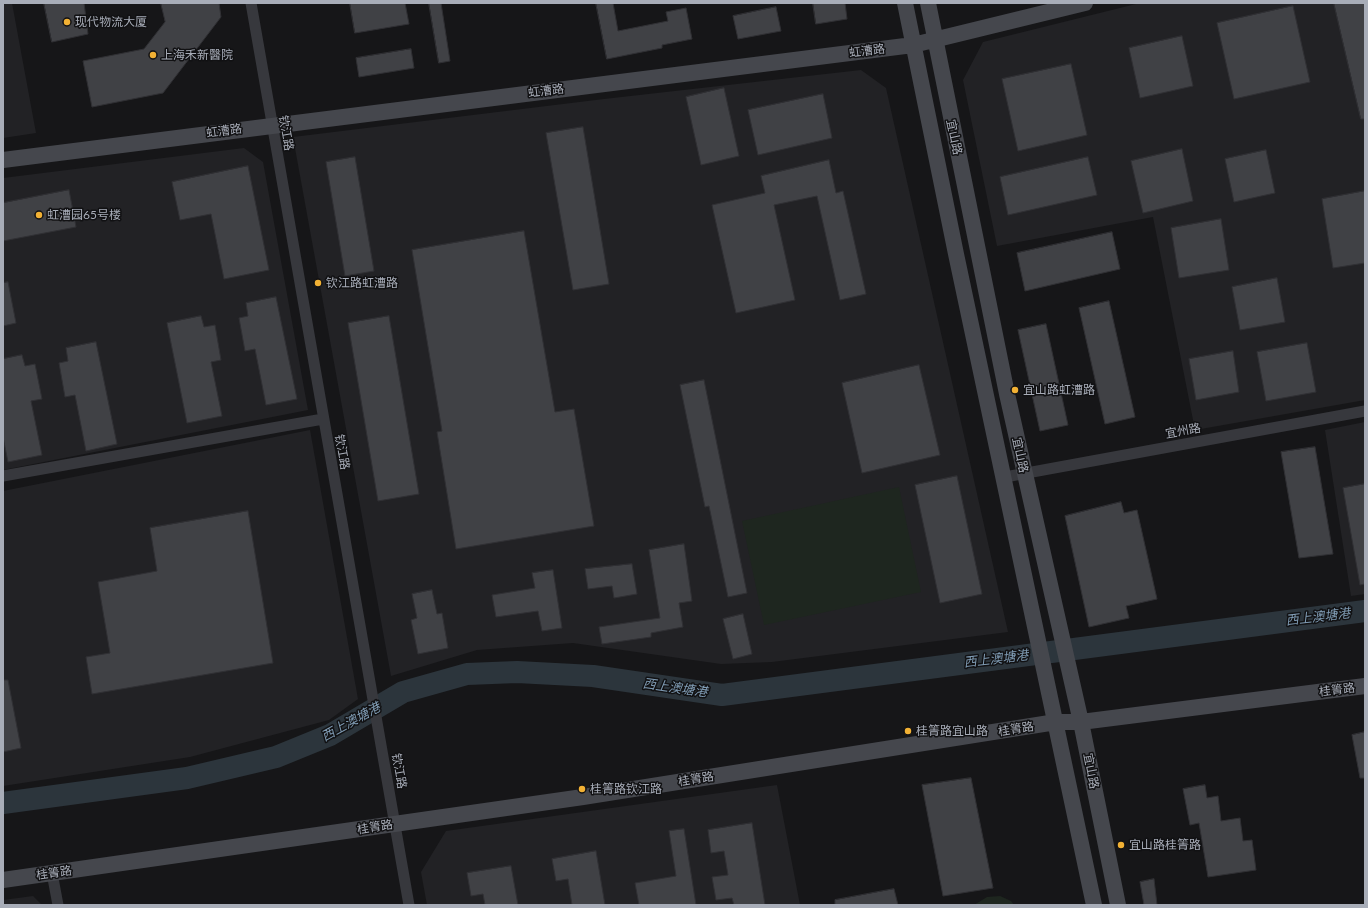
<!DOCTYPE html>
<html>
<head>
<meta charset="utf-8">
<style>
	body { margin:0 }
	#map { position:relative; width:1368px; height:908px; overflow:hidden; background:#161618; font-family:Lato,sans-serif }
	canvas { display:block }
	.frame { position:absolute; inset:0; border:4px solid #a8adb8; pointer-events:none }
</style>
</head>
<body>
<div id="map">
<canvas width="1368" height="908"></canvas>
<div class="frame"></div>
</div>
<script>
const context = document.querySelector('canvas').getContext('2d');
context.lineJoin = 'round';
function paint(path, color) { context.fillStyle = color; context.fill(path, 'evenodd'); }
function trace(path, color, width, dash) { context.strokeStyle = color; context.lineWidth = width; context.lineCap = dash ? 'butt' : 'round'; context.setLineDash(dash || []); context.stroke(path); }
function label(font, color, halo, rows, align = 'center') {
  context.font = font + ' Lato,"Noto Sans SC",sans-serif'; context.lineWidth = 3; context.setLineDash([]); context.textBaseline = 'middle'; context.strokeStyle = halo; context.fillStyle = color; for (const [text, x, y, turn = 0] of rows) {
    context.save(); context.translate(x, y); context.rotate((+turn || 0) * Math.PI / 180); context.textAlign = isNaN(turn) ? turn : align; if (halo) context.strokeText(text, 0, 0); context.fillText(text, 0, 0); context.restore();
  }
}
const built = new Path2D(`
	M 3,3 L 12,3 L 36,133 L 3,138 Z
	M 1140,3 L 1365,3 L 1365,400 L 1195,430 L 1153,217 L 997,246 L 963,80 L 983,42 Z
	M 861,70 L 886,88 L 1008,632 L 772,662 L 721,664 L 573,643 L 477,650 L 391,676 L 293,137 L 604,99 Z
	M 244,148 L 263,162 L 308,410 L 3,470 L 3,178 Z
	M 1365,422 L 1365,594 L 1351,596 L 1325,430 Z
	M 310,430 L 358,699 L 329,720 L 190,757 L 3,786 L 3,491 Z
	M 777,785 L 800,905 L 427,905 L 421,872 L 446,831 Z
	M 33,896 L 42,905 L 3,905 L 3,900 Z`);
const green = new Path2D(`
	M 899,487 L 921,592 L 764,625 L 742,521 Z
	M 1000,896 L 1011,901 L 1014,905 L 974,905 L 987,897 Z`);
const river = new Path2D(`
	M 3,803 L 187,778 L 276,757 L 330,735 L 403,692 L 467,674 L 517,672 L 593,676 L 722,695 L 1365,611`);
const building = new Path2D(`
	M 44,3 L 84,3 L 88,34 L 52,42 Z
	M 161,3 L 219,3 L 221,17 L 163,93 L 92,107 L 83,61 L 144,49 L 165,22 Z
	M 350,3 L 405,3 L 409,24 L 355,33 Z
	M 429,3 L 441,3 L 450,61 L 439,63 Z
	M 596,3 L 613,3 L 618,31 L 668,21 L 666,12 L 686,8 L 692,39 L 662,45 L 662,48 L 607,59 Z
	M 813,3 L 845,3 L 847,19 L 816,24 Z
	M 1334,3 L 1365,3 L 1365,119 L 1361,119 Z
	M 1293,6 L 1310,82 L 1234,99 L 1217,23 Z
	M 776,7 L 781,31 L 738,39 L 733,16 Z
	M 1182,36 L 1193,86 L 1140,98 L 1129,48 Z
	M 411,49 L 414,68 L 359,77 L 356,58 Z
	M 1071,64 L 1087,135 L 1018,151 L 1002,79 Z
	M 724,88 L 739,156 L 701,165 L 686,97 Z
	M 823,94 L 832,138 L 758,155 L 748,110 Z
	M 583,127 L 609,284 L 573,290 L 546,133 Z
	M 1182,149 L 1193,201 L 1143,213 L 1131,161 Z
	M 1266,150 L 1275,193 L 1234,202 L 1225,159 Z
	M 355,157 L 374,271 L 345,276 L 326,162 Z
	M 1088,157 L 1097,195 L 1008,215 L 1000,177 Z
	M 829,160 L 836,193 L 843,191 L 866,294 L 840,300 L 817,196 L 774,205 L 795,300 L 736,313 L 712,205 L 765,193 L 761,176 Z
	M 248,166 L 269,270 L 224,279 L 211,214 L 180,220 L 172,182 Z
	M 69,190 L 76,227 L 3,241 L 3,203 Z
	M 1365,191 L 1365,263 L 1333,268 L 1322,199 Z
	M 1221,219 L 1229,270 L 1179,278 L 1171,228 Z
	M 524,231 L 555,412 L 574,409 L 594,526 L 456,549 L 437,432 L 442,431 L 412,250 Z
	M 1112,232 L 1120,269 L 1025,291 L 1017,253 Z
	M 1277,278 L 1285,322 L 1240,330 L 1232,287 Z
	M 8,282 L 16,323 L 3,326 L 3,283 Z
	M 276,297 L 297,399 L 266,405 L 255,349 L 245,351 L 239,318 L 248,316 L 246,303 Z
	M 1109,301 L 1135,417 L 1105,424 L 1079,308 Z
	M 201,316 L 204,327 L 215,325 L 221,360 L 211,362 L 222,416 L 187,423 L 167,323 Z
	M 389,316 L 419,494 L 378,501 L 348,323 Z
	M 1046,324 L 1068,425 L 1040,431 L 1018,330 Z
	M 96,342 L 117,444 L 86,451 L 75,395 L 65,397 L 59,363 L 68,361 L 66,348 Z
	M 1307,343 L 1316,392 L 1266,401 L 1257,352 Z
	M 1233,351 L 1239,392 L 1196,400 L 1189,359 Z
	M 22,355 L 25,366 L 35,364 L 42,399 L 31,401 L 42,455 L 8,462 L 3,437 L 3,359 Z
	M 919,365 L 940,455 L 862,473 L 842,383 Z
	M 704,380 L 747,593 L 728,597 L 709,506 L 705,507 L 680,385 Z
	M 1315,447 L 1333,554 L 1299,558 L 1281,452 Z
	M 957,476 L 982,594 L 940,603 L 915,485 Z
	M 1365,484 L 1365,584 L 1360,585 L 1343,488 Z
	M 1121,502 L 1124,513 L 1137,510 L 1157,599 L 1126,606 L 1129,618 L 1089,627 L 1065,516 Z
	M 248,511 L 273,663 L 92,694 L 86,657 L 110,653 L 98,582 L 157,571 L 150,528 Z
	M 684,544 L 692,601 L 679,603 L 683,627 L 651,633 L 651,637 L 602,644 L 599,627 L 660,618 L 649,550 Z
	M 632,564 L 637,594 L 614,598 L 612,586 L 588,589 L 585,569 Z
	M 553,570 L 562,628 L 542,631 L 538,611 L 496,617 L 492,595 L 535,588 L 532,573 Z
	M 432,590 L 437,614 L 442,613 L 448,648 L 418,654 L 411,620 L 417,618 L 412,594 Z
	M 743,614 L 752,654 L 733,659 L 723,619 Z
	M 3,680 L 8,680 L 21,748 L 3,752 Z
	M 1365,732 L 1365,778 L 1360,778 L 1352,735 Z
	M 971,778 L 993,888 L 943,896 L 922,785 Z
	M 1205,785 L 1207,798 L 1218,796 L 1221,821 L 1240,818 L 1243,841 L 1252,840 L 1256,870 L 1208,877 L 1199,823 L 1190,825 L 1183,789 Z
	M 752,823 L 765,905 L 734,905 L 732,898 L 716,900 L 712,877 L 728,875 L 724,851 L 711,853 L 708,830 Z
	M 684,829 L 696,905 L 639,905 L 635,883 L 676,876 L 669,831 Z
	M 596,851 L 605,905 L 572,905 L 568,879 L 556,881 L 552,859 Z
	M 511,866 L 518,905 L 485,905 L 483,894 L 471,896 L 467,873 Z
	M 1154,879 L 1157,905 L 1144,905 L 1140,882 Z
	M 894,889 L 898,905 L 835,905 L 835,900 Z`);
const street = new Path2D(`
	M 251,3 L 409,905
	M 3,476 L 323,419
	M 1005,477 L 1365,411
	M 52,873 L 58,905`);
const secondary = new Path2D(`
	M 905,3 L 956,254 L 1094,905
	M 928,3 L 1007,394 L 1081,722 L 1118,905
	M 3,160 L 913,45 L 1085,3
	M 3,880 L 583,797 L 1056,722 L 1081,722 L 1365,686`);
const markers = [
	[67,22,4,"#f2b134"],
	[153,55,4,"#f2b134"],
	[39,215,4,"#f2b134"],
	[318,283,4,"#f2b134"],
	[1015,390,4,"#f2b134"],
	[908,731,4,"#f2b134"],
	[582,789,4,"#f2b134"],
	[1121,845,4,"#f2b134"]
];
const poiNames = [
	["现代物流大厦",75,22],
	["上海禾新醫院",161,55],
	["虹漕园65号楼",47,215],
	["钦江路虹漕路",326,283],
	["宜山路虹漕路",1023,390],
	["桂箐路宜山路",916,731],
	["桂箐路钦江路",590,789],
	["宜山路桂箐路",1129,845]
];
const streetNames = [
	["虹漕路",867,51,-7],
	["虹漕路",546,91,-7],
	["虹漕路",224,131,-8],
	["钦江路",286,133,80],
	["宜山路",954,137,78],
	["宜州路",1183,431,-10],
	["钦江路",342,452,80],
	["宜山路",1020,455,78],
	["桂箐路",1337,690,-7],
	["桂箐路",1016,729,-9],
	["钦江路",399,771,80],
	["宜山路",1091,771,79],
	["桂箐路",696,779,-9],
	["桂箐路",375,827,-9],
	["桂箐路",54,873,-8]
];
const waterNames = [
	["西上澳塘港",1318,617,-7],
	["西上澳塘港",996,659,-7],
	["西上澳塘港",675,688,8],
	["西上澳塘港",351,722,-29]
];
paint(built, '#222225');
paint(green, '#1e261f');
trace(river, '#2c353c', 22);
paint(building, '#404145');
trace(building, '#303034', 1);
trace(street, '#37383d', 11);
trace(secondary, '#45474d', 16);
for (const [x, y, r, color] of markers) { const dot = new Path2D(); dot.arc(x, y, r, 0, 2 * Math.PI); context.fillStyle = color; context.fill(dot); trace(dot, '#111113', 1.5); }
label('12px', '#a8adb8', '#111113', poiNames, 'left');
label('12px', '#a8adb8', '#111113', streetNames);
label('italic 13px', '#7f9bb3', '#111113', waterNames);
</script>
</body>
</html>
